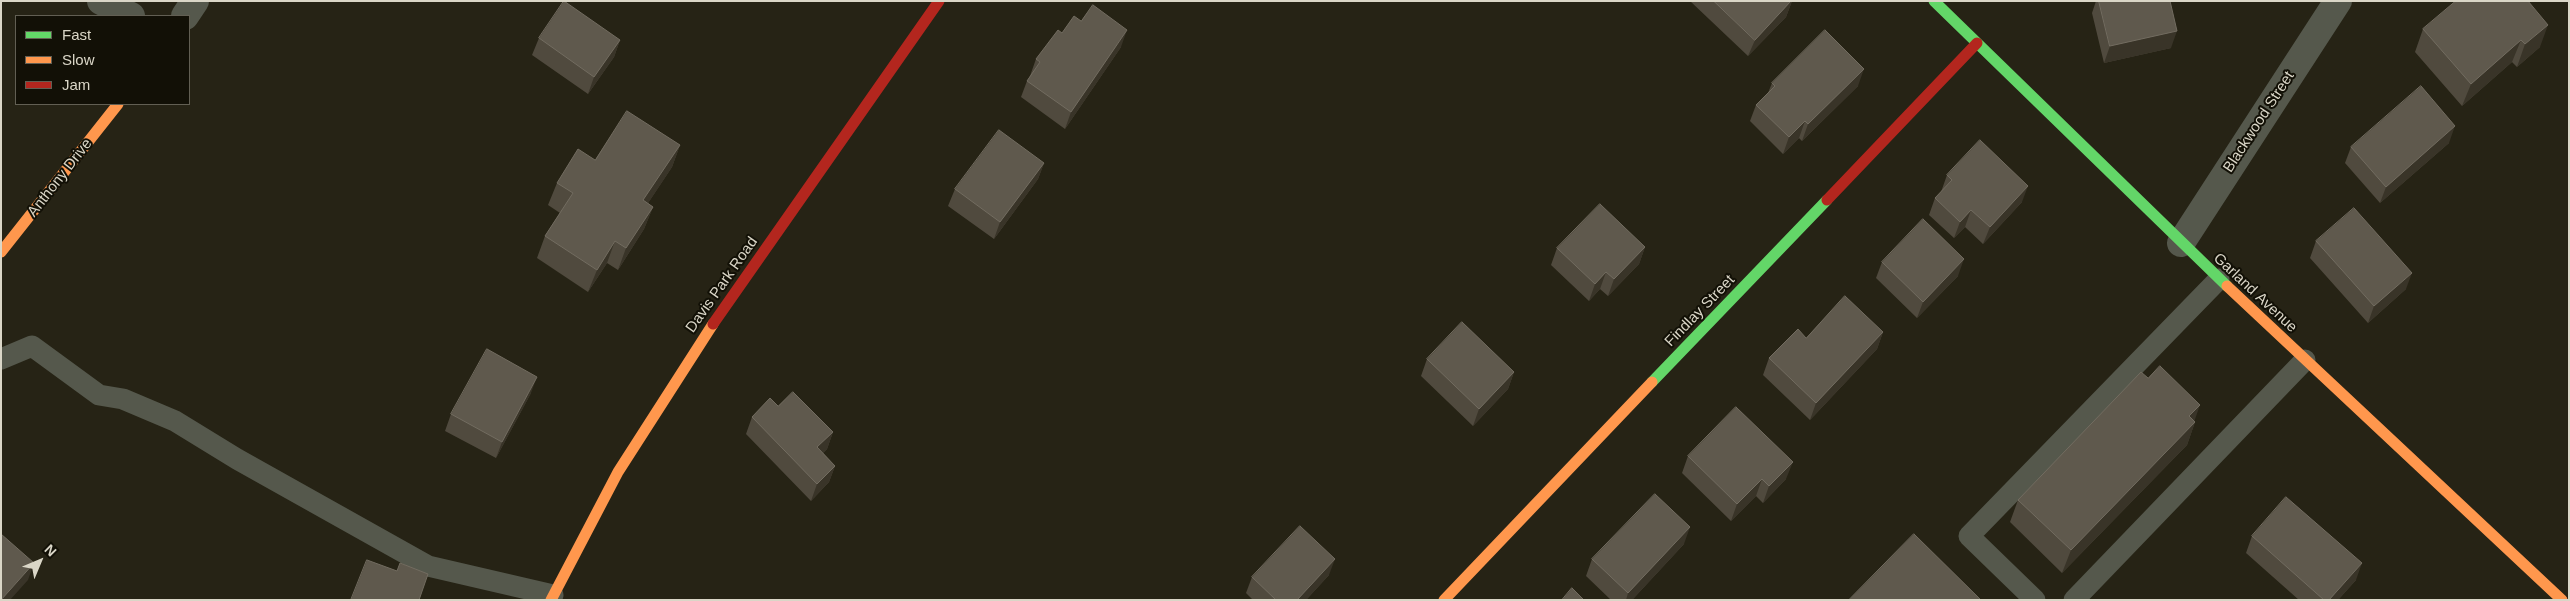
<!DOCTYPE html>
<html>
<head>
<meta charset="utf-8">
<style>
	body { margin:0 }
	#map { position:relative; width:2570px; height:601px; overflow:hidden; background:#262315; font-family:Arial,sans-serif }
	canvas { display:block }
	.frame { position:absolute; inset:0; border:2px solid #dad6c7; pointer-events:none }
	.legend { position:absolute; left:15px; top:15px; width:175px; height:90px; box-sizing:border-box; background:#121006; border:1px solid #625f53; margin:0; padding:6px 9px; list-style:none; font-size:15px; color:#dad6c7 }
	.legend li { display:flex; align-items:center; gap:10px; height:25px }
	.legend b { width:25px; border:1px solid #625f53 }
	.north { position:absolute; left:15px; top:536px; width:50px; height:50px; -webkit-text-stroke:4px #121006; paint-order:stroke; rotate:45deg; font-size:14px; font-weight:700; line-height:20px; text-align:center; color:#dad6c7 }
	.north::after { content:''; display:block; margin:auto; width:18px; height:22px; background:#dad6c7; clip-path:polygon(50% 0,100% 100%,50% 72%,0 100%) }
</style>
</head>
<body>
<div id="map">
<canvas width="2570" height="601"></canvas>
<div class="frame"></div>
<ul class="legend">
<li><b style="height:6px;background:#63d668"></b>Fast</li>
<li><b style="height:6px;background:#ff974d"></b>Slow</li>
<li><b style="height:6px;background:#b3261e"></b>Jam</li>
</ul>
<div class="north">N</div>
</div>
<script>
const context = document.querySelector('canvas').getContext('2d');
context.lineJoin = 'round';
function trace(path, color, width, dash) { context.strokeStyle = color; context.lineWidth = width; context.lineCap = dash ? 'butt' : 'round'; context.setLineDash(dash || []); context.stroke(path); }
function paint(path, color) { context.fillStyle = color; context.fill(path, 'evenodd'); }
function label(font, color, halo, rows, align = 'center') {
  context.font = font + ' Arial,sans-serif'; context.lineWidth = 4; context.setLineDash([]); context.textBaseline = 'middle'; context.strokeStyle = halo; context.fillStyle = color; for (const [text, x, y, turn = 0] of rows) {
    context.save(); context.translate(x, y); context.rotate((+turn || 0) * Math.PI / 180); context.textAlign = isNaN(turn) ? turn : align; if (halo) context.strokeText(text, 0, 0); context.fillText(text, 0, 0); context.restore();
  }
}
const lane = new Path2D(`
	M 1,359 L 32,346 L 99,395 L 123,399 L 175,421 L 237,459 L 428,566 L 553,595
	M 2035,600 L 1969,536 L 2219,279
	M 2074,600 L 2305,360`);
const street = new Path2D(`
	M 101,1 L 131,16
	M 185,16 L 195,1
	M 2181,243 L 2338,1`);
const fast = new Path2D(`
	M 1934,1 L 2227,286
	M 1652,382 L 1827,200`);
const slow = new Path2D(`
	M 1,252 L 118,104
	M 2227,286 L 2562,600
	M 551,600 L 618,472 L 713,324
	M 1444,600 L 1652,382`);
const jam = new Path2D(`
	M 1827,200 L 1977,43
	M 713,324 L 939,1`);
const wall = new Path2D(`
	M 1690,1 L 1792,1 L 1786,17 L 1748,56 Z
	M 2096,1 L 2170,1 L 2171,48 L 2104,63 L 2092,13 Z
	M 2456,1 L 2540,47 L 2517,67 L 2512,62 L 2462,106 L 2415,52 L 2423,29 Z
	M 1081,21 L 1121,47 L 1065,129 L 1021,97 L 1027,81 L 1030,76 L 1036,59 L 1062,33 Z
	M 539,38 L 620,40 L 614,57 L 588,94 L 532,55 Z
	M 1772,83 L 1858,86 L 1802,141 L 1799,138 L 1783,154 L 1750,121 L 1756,105 L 1768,93 Z
	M 2449,143 L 2380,203 L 2345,163 L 2351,147 Z
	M 680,145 L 672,167 L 648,203 L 653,207 L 644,229 L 618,270 L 607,263 L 588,292 L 537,258 L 545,236 L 560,213 L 548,205 L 557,183 Z
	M 1044,163 L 1038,179 L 994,239 L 948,206 L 955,189 Z
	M 1947,175 L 2022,202 L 1983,244 L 1965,227 L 1954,238 L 1929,215 L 1935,198 L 1941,192 Z
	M 2316,241 L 2406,289 L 2368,323 L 2310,258 Z
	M 1645,247 L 1639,264 L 1608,296 L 1600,289 L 1589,301 L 1551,265 L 1557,248 Z
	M 1882,262 L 1958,276 L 1917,318 L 1876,278 Z
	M 1883,332 L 1877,349 L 1810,420 L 1763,375 L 1769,358 L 1806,338 Z
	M 1427,359 L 1514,372 L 1508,389 L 1473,426 L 1421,376 Z
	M 531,393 L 496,458 L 445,431 L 451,414 Z
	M 778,406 L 833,432 L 827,449 L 823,453 L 835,466 L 829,482 L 811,501 L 746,434 L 752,417 Z
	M 2194,421 L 2195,422 L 2187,445 L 2062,573 L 2010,522 L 2018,500 Z
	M 1688,456 L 1786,479 L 1763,503 L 1756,496 L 1731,521 L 1682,473 Z
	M 2252,536 L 2356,580 L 2338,600 L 2299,600 L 2246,553 Z
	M 1684,544 L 1632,600 L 1611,600 L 1586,576 L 1592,559 Z
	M 1329,575 L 1306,600 L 1253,600 L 1246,593 L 1252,577 Z`);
const shadedWall = new Path2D(`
	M 1791,1 L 1792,1 L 1786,17 L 1748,56 L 1755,40 Z
	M 2548,25 L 2540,47 L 2517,67 L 2525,44 Z
	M 1127,30 L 1121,47 L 1065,129 L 1071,112 Z
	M 2177,31 L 2171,48 L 2104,63 L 2110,46 Z
	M 620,40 L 614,57 L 588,94 L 594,77 Z
	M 2521,40 L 2512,62 L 2462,106 L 2471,84 Z
	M 1864,69 L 1858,86 L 1802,141 L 1808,124 Z
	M 1805,121 L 1799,138 L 1783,154 L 1789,137 Z
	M 2455,126 L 2449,143 L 2380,203 L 2386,187 Z
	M 680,145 L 672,167 L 635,223 L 643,200 Z
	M 1044,163 L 1038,179 L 994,239 L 1000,222 Z
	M 2028,186 L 2022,202 L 1983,244 L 1990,227 Z
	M 653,207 L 644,229 L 618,270 L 626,248 Z
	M 1971,210 L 1965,227 L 1954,238 L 1960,222 Z
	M 615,241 L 607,263 L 588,292 L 597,270 Z
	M 1645,247 L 1639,264 L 1608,296 L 1614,279 Z
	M 1964,259 L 1958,276 L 1917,318 L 1923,302 Z
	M 1606,272 L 1600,289 L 1589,301 L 1595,284 Z
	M 2412,273 L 2406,289 L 2368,323 L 2374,306 Z
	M 1883,332 L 1877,349 L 1810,420 L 1816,403 Z
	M 1514,372 L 1508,389 L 1473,426 L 1479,409 Z
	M 537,377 L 531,393 L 496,458 L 502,442 Z
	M 2200,405 L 2193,425 L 2195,422 L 2187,445 L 2062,573 L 2071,550 L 2189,416 Z
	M 833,432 L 827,449 L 811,464 L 817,447 Z
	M 1793,462 L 1786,479 L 1763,503 L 1769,486 Z
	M 835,466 L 829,482 L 811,501 L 817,484 Z
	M 1762,479 L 1756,496 L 1731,521 L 1737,504 Z
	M 1690,527 L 1684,544 L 1632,600 L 1626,600 L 1628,593 Z
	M 1335,559 L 1329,575 L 1306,600 L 1297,600 Z
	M 34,563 L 28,580 L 10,600 L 1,600 Z
	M 2362,563 L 2356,580 L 2338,600 L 2329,600 Z`);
const building = new Path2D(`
	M 564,1 L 620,40 L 594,77 L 539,38 Z
	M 1714,1 L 1791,1 L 1755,40 Z
	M 2099,1 L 2170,1 L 2177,31 L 2110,46 Z
	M 2456,1 L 2528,1 L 2548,25 L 2525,44 L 2521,40 L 2471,84 L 2423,29 Z
	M 1093,5 L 1127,30 L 1071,112 L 1027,81 L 1040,62 L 1036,59 L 1058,30 L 1062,33 L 1074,16 L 1081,21 Z
	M 1825,30 L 1864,69 L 1808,124 L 1805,121 L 1789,137 L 1756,105 L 1775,86 L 1772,83 Z
	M 2421,86 L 2455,126 L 2386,187 L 2351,147 Z
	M 627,111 L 680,145 L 643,200 L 653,207 L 626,248 L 615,241 L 597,270 L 545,236 L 573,193 L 557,183 L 578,149 L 595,160 Z
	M 999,130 L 1044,163 L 1000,222 L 955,189 Z
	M 1980,140 L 2028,186 L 1990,227 L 1971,210 L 1960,222 L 1935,198 L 1952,180 L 1947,175 Z
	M 1600,204 L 1645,247 L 1614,279 L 1606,272 L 1595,284 L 1557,248 Z
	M 2354,208 L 2412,273 L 2374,306 L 2316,241 Z
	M 1923,219 L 1964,259 L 1923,302 L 1882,262 Z
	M 1845,296 L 1883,332 L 1816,403 L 1769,358 L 1798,329 L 1806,338 Z
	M 1462,322 L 1514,372 L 1479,409 L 1427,359 Z
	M 487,349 L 537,377 L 502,442 L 451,414 Z
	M 2160,366 L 2200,405 L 2189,416 L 2195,422 L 2071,550 L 2018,500 L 2141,372 L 2148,378 Z
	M 793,392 L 833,432 L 817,447 L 835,466 L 817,484 L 752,417 L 770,398 L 778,406 Z
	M 1736,407 L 1793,462 L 1769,486 L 1762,479 L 1737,504 L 1688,456 Z
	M 1655,494 L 1690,527 L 1628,593 L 1592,559 Z
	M 2286,497 L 2362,563 L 2329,600 L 2324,600 L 2252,536 Z
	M 1300,526 L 1335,559 L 1297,600 L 1276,600 L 1252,577 Z
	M 1,534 L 34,563 L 1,600 Z
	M 1914,534 L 1981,600 L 1849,600 Z
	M 367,560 L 397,571 L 400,563 L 428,574 L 419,600 L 351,600 Z
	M 1572,588 L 1584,600 L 1562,600 Z`);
const streetNames = [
	["Blackwood Street",2259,122,-57],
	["Anthony Drive",60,178,-52],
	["Davis Park Road",722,285,-55],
	["Garland Avenue",2255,293,43],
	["Findlay Street",1700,311,-46]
];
trace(lane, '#55584c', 21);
trace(street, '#55584c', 28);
trace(fast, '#63d668', 11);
trace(slow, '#ff974d', 11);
trace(jam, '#b3261e', 11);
paint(wall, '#504a3e');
paint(shadedWall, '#393428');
paint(building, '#5f594d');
trace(building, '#726c60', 1);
label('15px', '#dad6c7', '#121006', streetNames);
</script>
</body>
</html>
